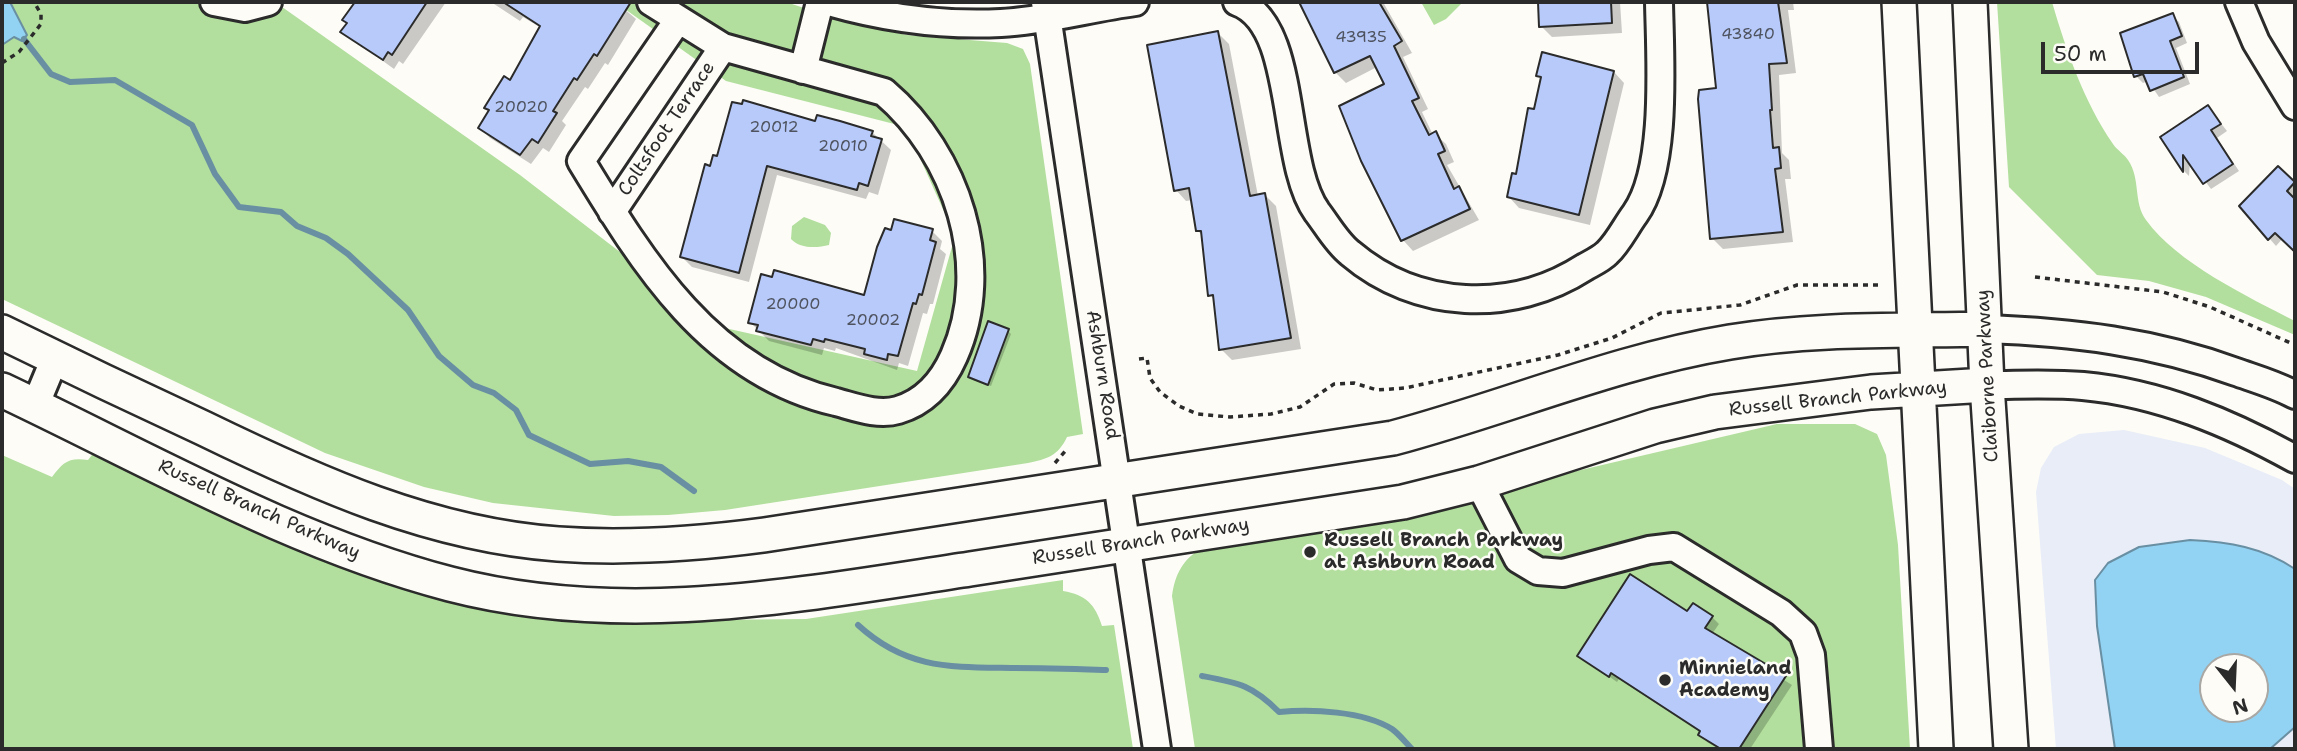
<!DOCTYPE html>
<html>
<head>
<meta charset="utf-8">
<style>
	body { margin:0 }
	#map { position:relative; width:2297px; height:751px; overflow:hidden; background:#fdfcf7; font-family:"Shantell Sans",sans-serif }
	canvas { display:block }
	.frame { position:absolute; inset:0; border:4px solid #2b2b2b; pointer-events:none }
	.north { position:absolute; left:2199px; top:653px; width:70px; height:70px; box-sizing:border-box; background:#fdfcf7; border:2px solid #a9a8a5; border-radius:50%; rotate:162deg; font-size:19px; font-weight:700; line-height:28px; text-align:center; color:#2b2b2b }
	.north::after { content:''; display:block; margin:auto; width:24px; height:32px; background:#2b2b2b; clip-path:polygon(50% 0,100% 100%,50% 72%,0 100%) }
	.scale { position:absolute; left:2041px; top:42px; width:158px; height:32px; box-sizing:border-box; border:4px solid #2b2b2b; border-top:0; padding-left:9px; font-size:21px; line-height:24px; white-space:nowrap; color:#2b2b2b; -webkit-text-stroke:5px #fdfcf7; paint-order:stroke }
</style>
</head>
<body>
<div id="map">
<canvas width="2297" height="751"></canvas>
<div class="frame"></div>
<div class="north">N</div>
<div class="scale">50 m</div>
</div>
<script>
const context = document.querySelector('canvas').getContext('2d');
context.lineJoin = 'round';
function paint(path, color) { context.fillStyle = color; context.fill(path, 'evenodd'); }
function trace(path, color, width, dash) { context.strokeStyle = color; context.lineWidth = width; context.lineCap = dash ? 'butt' : 'round'; context.setLineDash(dash || []); context.stroke(path); }
function label(font, color, halo, rows, align = 'center') {
  context.font = font + ' "Shantell Sans",sans-serif'; context.lineWidth = 5; context.setLineDash([]); context.textBaseline = 'middle'; context.strokeStyle = halo; context.fillStyle = color; for (const [text, x, y, turn = 0] of rows) {
    context.save(); context.translate(x, y); context.rotate((+turn || 0) * Math.PI / 180); context.textAlign = isNaN(turn) ? turn : align; if (halo) context.strokeText(text, 0, 0); context.fillText(text, 0, 0); context.restore();
  }
}
const built = new Path2D(`
	M 2124,430 L 2205,448 L 2282,480 L 2295,489 L 2295,749 L 2056,749 L 2036,492 L 2041,468 L 2054,447 L 2079,434 ZM 2213,667 L 2255,667 L 2255,709 L 2213,709 Z`);
const green = new Path2D(`
	M 10,2 L 275,2 L 520,175 L 716,326 L 917,371 L 955,236 L 906,127 L 726,81 L 615,2 L 786,2 L 852,24 L 907,35 L 1007,43 L 1023,49 L 1030,64 L 1083,434 L 1067,437 C 1058,456 1047,459 1028,463 L 725,510 L 668,515 L 614,516 L 493,503 L 424,487 L 325,453 L 2,299 L 2,45 L 14,37 L 19,39 L 27,35 Z
	M 1421,2 L 1463,2 L 1446,19 L 1434,25 Z
	M 1997,2 L 2052,2 C 2066,50 2084,102 2113,144 C 2117,150 2124,154 2128,160 C 2141,179 2133,202 2146,220 C 2177,263 2248,297 2295,321 L 2295,335 L 2206,297 L 2149,281 L 2097,275 L 2009,187 Z
	M 804,217 L 825,225 L 831,233 L 829,245 C 817,248 800,249 791,239 L 792,226 Z
	M 1777,424 L 1855,424 L 1877,434 L 1886,455 L 1898,545 L 1910,749 L 1195,749 L 1172,596 C 1175,574 1183,559 1202,548 L 1534,481 Z
	M 95,451 L 301,549 L 609,621 L 806,619 L 1063,580 L 1063,591 C 1086,595 1095,604 1102,626 L 1114,625 L 1133,749 L 2,749 L 2,455 L 52,477 C 63,462 69,457 88,460 Z`);
const water = new Path2D(`
	M 2,2 L 10,2 L 27,35 L 22,41 L 14,37 L 2,45 Z
	M 2190,540 C 2229,542 2262,547 2295,569 L 2295,727 L 2270,749 L 2115,749 L 2097,626 L 2095,580 L 2108,563 L 2139,547 ZM 2213,667 L 2255,667 L 2255,709 L 2213,709 Z`);
const shadow = new Path2D(`
	M 357,2 L 446,2 L 403,64 L 399,61 L 394,69 L 343,32 L 348,24 L 345,20 Z
	M 491,2 L 616,2 L 636,19 L 608,65 L 605,63 L 588,89 L 585,87 L 562,121 L 566,125 L 549,152 L 543,148 L 531,164 L 490,138 L 480,128 L 490,111 L 486,107 L 511,83 L 541,28 L 523,17 L 520,21 Z
	M 1302,2 L 1383,2 L 1412,53 L 1403,57 L 1428,109 L 1422,112 L 1433,135 L 1435,134 L 1446,144 L 1454,162 L 1447,165 L 1479,220 L 1413,251 L 1403,240 L 1386,85 L 1377,67 L 1346,83 L 1335,72 Z
	M 1540,2 L 1620,2 L 1622,33 L 1552,37 L 1541,26 Z
	M 1710,2 L 1793,2 L 1794,10 L 1788,10 L 1796,73 L 1779,75 L 1782,153 L 1789,160 L 1791,179 L 1785,179 L 1793,242 L 1723,249 L 1712,238 L 1718,90 Z
	M 2172,15 L 2179,22 L 2187,43 L 2176,48 L 2190,84 L 2159,97 L 2148,81 L 2143,83 L 2136,76 Z
	M 1218,33 L 1229,44 L 1258,196 L 1265,195 L 1276,206 L 1301,349 L 1232,360 L 1221,349 L 1215,300 L 1210,295 L 1203,236 L 1198,231 L 1193,200 L 1186,201 L 1176,190 Z
	M 1614,72 L 1624,83 L 1590,225 L 1519,208 L 1509,197 L 1517,176 L 1542,80 L 1538,76 Z
	M 2208,107 L 2227,131 L 2217,138 L 2239,171 L 2211,189 L 2190,161 L 2189,176 L 2184,171 L 2162,137 Z
	M 816,123 L 872,132 L 891,150 L 878,195 L 869,192 L 866,199 L 777,175 L 749,282 L 692,267 L 682,257 L 711,168 Z
	M 2278,168 L 2295,185 L 2295,250 L 2283,238 L 2276,246 L 2241,206 Z
	M 932,231 L 942,241 L 940,249 L 946,254 L 933,304 L 930,304 L 927,314 L 923,313 L 908,366 L 899,363 L 897,370 L 836,348 L 835,351 L 824,348 L 822,355 L 769,341 L 750,322 L 865,297 Z
	M 1008,331 L 1011,334 L 991,386 L 973,380 L 970,376 Z
	M 1688,613 L 1712,617 L 1719,624 L 1712,634 L 1792,685 L 1750,749 L 1719,749 L 1707,742 L 1701,733 L 1619,679 L 1617,682 L 1580,656 Z`);
const stream = new Path2D(`
	M 24,39 L 51,74 L 70,82 L 115,80 L 192,125 L 215,174 L 239,207 L 281,212 L 297,226 L 326,238 L 348,254 L 408,310 L 439,356 L 473,385 L 494,393 L 516,410 L 529,435 L 590,464 L 628,461 L 661,467 L 694,491
	M 858,625 C 907,670 952,667 1014,668 C 1045,668 1075,669 1106,670
	M 1202,676 C 1239,683 1252,685 1279,712 C 1312,709 1363,711 1392,729 C 1399,734 1406,743 1412,749`);
const building = new Path2D(`
	M 355,2 L 427,2 L 392,55 L 388,52 L 383,60 L 340,32 L 347,23 L 342,20 Z
	M 503,2 L 631,2 L 597,56 L 594,54 L 577,80 L 574,78 L 553,111 L 557,113 L 538,143 L 532,139 L 520,155 L 478,128 L 489,110 L 484,108 L 504,76 L 510,80 L 540,26 Z
	M 1299,2 L 1379,2 L 1402,41 L 1394,46 L 1419,98 L 1412,101 L 1429,135 L 1436,131 L 1445,151 L 1438,154 L 1454,189 L 1459,186 L 1470,209 L 1401,241 L 1361,161 L 1339,106 L 1384,84 L 1370,56 L 1334,73 Z
	M 1538,2 L 1611,2 L 1612,23 L 1539,27 Z
	M 1707,2 L 1778,2 L 1787,63 L 1769,64 L 1772,110 L 1770,110 L 1773,148 L 1779,147 L 1781,168 L 1775,169 L 1783,232 L 1710,239 L 1698,99 L 1699,90 L 1716,88 Z
	M 2173,13 L 2182,36 L 2170,41 L 2184,77 L 2150,91 L 2143,74 L 2134,77 L 2120,33 Z
	M 1218,31 L 1250,196 L 1265,193 L 1291,338 L 1219,350 L 1213,295 L 1208,296 L 1201,231 L 1196,231 L 1189,188 L 1174,191 L 1147,45 Z
	M 1542,52 L 1614,71 L 1579,215 L 1507,197 L 1512,173 L 1516,174 L 1528,108 L 1534,109 L 1541,77 L 1536,76 Z
	M 743,100 L 815,121 L 817,115 L 840,121 L 873,131 L 871,136 L 882,139 L 868,186 L 859,183 L 857,190 L 767,166 L 739,273 L 680,257 L 705,164 L 710,166 L 713,155 L 717,156 L 732,102 L 742,104 Z
	M 2208,105 L 2221,124 L 2211,130 L 2233,164 L 2203,184 L 2183,155 L 2183,172 L 2160,137 Z
	M 2278,166 L 2295,182 L 2287,191 L 2295,199 L 2295,252 L 2275,233 L 2268,240 L 2239,206 Z
	M 894,219 L 933,229 L 930,240 L 936,242 L 922,295 L 919,294 L 916,304 L 913,303 L 898,356 L 888,354 L 887,360 L 864,354 L 865,349 L 825,339 L 824,342 L 813,339 L 811,345 L 756,331 L 758,325 L 748,323 L 761,274 L 772,277 L 774,270 L 864,295 L 877,247 L 885,228 L 891,230 Z
	M 988,321 L 1009,329 L 988,385 L 968,377 Z
	M 1630,574 L 1687,611 L 1693,603 L 1713,616 L 1705,628 L 1786,676 L 1739,749 L 1721,749 L 1698,735 L 1700,731 L 1611,673 L 1609,677 L 1577,656 Z`);
const path = new Path2D(`
	M 2,63 L 19,52 L 41,24 L 41,14 L 34,2
	M 2035,277 L 2163,292 L 2210,307 L 2295,345
	M 1139,359 L 1147,358 L 1150,378 L 1160,392 L 1179,406 L 1197,414 L 1230,417 L 1271,414 L 1300,407 L 1334,384 L 1354,383 L 1377,390 L 1405,388 L 1558,355 L 1612,338 L 1661,313 L 1740,305 L 1797,285 L 1878,285
	M 1055,463 L 1067,449`);
const minor = new Path2D(`
	M 214,2 L 245,8 L 268,2
	M 651,2 L 723,47 L 884,92 C 957,154 994,266 954,356 C 943,381 925,402 898,410 C 878,416 855,407 836,402 C 710,373 643,263 581,161 L 678,20
	M 829,2 C 885,18 942,26 1001,23 C 1045,21 1090,8 1135,2
	M 1045,2 L 1157,749
	M 1237,2 C 1299,24 1280,161 1317,212 C 1327,225 1337,243 1350,253 C 1417,310 1512,314 1585,267 C 1592,263 1601,259 1607,253 C 1618,243 1626,226 1635,214 C 1668,168 1660,58 1659,2
	M 2239,2 L 2256,42 L 2295,106
	M 803,70 L 820,2
	M 612,212 L 723,47
	M 1985,329 C 2072,332 2154,342 2236,372 C 2256,379 2277,385 2295,395
	M 1987,385 C 2019,385 2051,383 2083,386 C 2159,393 2230,423 2295,459
	M 35,406 L 55,358
	M 1479,483 L 1518,559 L 1538,571 L 1563,573 L 1649,550 L 1674,547 L 1781,613 L 1803,633 L 1811,655 L 1819,749`);
const major = new Path2D(`
	M 1899,2 L 1936,749
	M 1970,2 L 1987,385 L 2011,749
	M 2,332 C 69,365 136,397 203,428 C 316,483 431,535 558,544 C 628,549 696,544 764,535 L 1393,438 C 1506,408 1615,361 1730,342 C 1814,328 1900,331 1985,329
	M 2,390 C 148,459 293,543 450,584 C 623,629 797,595 970,569 C 1114,547 1258,524 1403,502 L 1479,483 L 1655,426 L 1715,412 L 1871,392 L 1987,385`);
const markers = [
	[1310,552,7,"#2b2b2b"],
	[1665,680,7,"#2b2b2b"]
];
const numberNames = [
	["43840",1748,35],
	["43935",1361,38],
	["20020",521,108],
	["20012",774,128],
	["20010",843,147],
	["20000",793,305],
	["20002",873,321]
];
const streetNames = [
	["Coltsfoot Terrace",667,129,-56],
	["Ashburn Road",1102,375,81],
	["Claiborne Parkway",1988,376,-93],
	["Russell Branch Parkway",1838,399,-6],
	["Russell Branch Parkway",259,510,24],
	["Russell Branch Parkway",1141,542,-9]
];
const poiNames = [
	["Russell Branch Parkway",1324,541],
	["at Ashburn Road",1324,563],
	["Minnieland",1679,669],
	["Academy",1679,691]
];
paint(built, '#e8edf8');
paint(green, '#b2df9d');
paint(water, '#92d2f3');
trace(water, '#698fa3', 2);
paint(shadow, '#0003');
trace(stream, '#698fa3', 6);
paint(building, '#b7cafa');
trace(building, '#2b2b2b', 2);
trace(minor, '#2b2b2b', 32);
trace(major, '#2b2b2b', 38);
trace(path, '#2b2b2b', 3.5, [5, 5]);
trace(minor, '#fdfcf7', 26);
trace(major, '#fdfcf7', 33);
for (const [x, y, r, color] of markers) { const dot = new Path2D(); dot.arc(x, y, r, 0, 2 * Math.PI); context.fillStyle = color; context.fill(dot); trace(dot, '#fdfcf7', 2.5); }
label('16px', '#4e535f', null, numberNames);
label('19px', '#2b2b2b', '#fdfcf7', streetNames);
label('bold 19px', '#2b2b2b', '#fdfcf7', poiNames, 'left');
</script>
</body>
</html>
